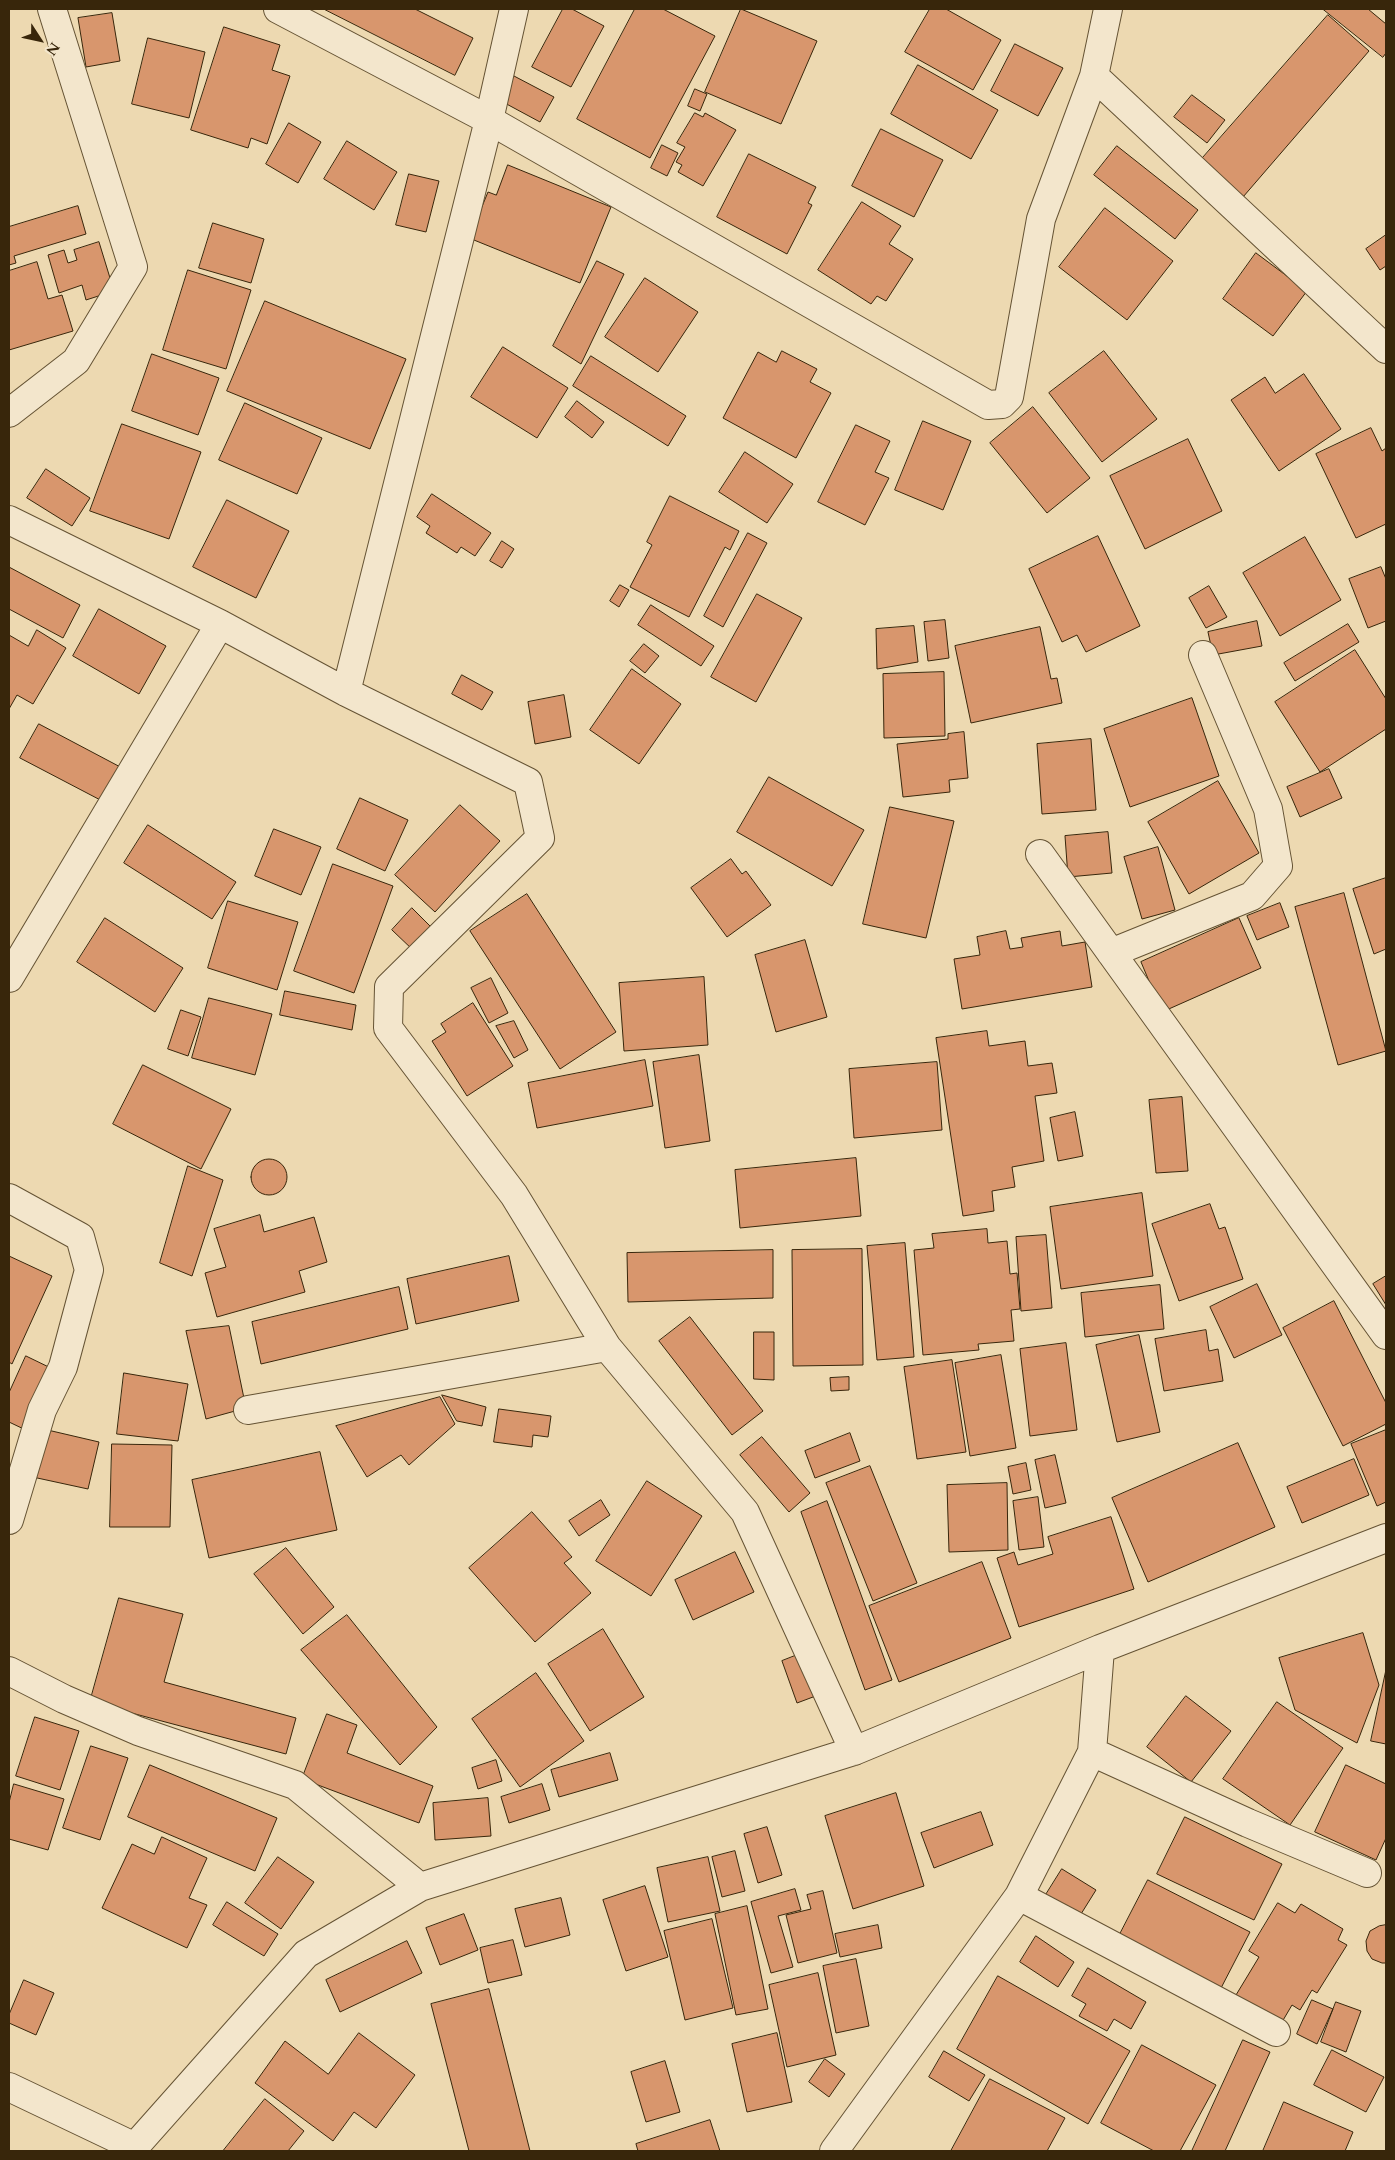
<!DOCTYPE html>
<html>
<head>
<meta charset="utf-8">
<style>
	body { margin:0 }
	#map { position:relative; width:1395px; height:2160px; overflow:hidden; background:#edd9b1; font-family:Cardo,serif }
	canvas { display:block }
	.frame { position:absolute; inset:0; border:10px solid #38260b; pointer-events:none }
	.north { position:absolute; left:15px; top:15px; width:50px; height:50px; -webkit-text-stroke:4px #f3e6cc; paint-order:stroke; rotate:125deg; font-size:14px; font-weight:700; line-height:20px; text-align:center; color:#38260b }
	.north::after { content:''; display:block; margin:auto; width:18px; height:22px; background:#38260b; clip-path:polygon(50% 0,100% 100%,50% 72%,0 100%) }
</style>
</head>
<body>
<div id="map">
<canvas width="1395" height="2160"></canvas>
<div class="frame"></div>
<div class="north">N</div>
</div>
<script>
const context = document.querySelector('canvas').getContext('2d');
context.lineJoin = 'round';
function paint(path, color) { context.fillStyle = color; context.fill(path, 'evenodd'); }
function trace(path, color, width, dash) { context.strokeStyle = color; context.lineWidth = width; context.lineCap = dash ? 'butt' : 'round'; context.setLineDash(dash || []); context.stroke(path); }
const building = new Path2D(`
	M 324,9 L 415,9 L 473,38 L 455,75 Z
	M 563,9 L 572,9 L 604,26 L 571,87 L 532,67 Z
	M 635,9 L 663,9 L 715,36 L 650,158 L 577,119 Z
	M 741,9 L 817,41 L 781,124 L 705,92 Z
	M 930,9 L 946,9 L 1001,40 L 973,90 L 905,52 Z
	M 1323,9 L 1368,9 L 1386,24 L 1386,53 L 1383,57 Z
	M 112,13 L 120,61 L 86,67 L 78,18 Z
	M 1328,15 L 1369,51 L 1243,197 L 1200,161 Z
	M 224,27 L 280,45 L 272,70 L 290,76 L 267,144 L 251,138 L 248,148 L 191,130 Z
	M 148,38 L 205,52 L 189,118 L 132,104 Z
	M 1015,44 L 1063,68 L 1038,116 L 991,91 Z
	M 918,65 L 998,110 L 971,159 L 891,114 Z
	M 514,76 L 554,97 L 540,122 L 501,101 Z
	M 695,89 L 707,94 L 700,111 L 688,106 Z
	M 1192,95 L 1225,120 L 1207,143 L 1174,117 Z
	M 695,113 L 703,117 L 705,113 L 736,130 L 703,186 L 678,172 L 682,165 L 676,162 L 685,147 L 677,143 Z
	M 289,123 L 321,142 L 298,183 L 266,164 Z
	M 881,129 L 943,160 L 914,217 L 852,186 Z
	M 347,141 L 397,172 L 374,210 L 324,179 Z
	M 662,145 L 678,153 L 667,176 L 651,168 Z
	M 1117,146 L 1198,210 L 1175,239 L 1094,175 Z
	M 749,154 L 816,187 L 808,203 L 812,205 L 787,254 L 717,217 Z
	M 508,165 L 611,207 L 580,283 L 469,238 L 488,192 L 496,195 Z
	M 409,174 L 439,181 L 426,232 L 396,225 Z
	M 862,202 L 901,226 L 889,244 L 913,259 L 886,301 L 877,296 L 871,304 L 818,270 Z
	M 78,206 L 86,234 L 14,256 L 16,263 L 9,265 L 9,227 Z
	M 1105,208 L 1173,261 L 1127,320 L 1059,267 Z
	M 213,223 L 264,239 L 251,283 L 199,268 Z
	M 1386,235 L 1386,266 L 1380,270 L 1366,249 Z
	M 99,242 L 114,291 L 86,300 L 82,285 L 59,293 L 48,255 L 64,250 L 68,263 L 77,260 L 74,250 Z
	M 1256,253 L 1307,291 L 1273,336 L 1223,299 Z
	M 597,261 L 624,274 L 581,364 L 553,346 Z
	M 37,262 L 48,299 L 62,295 L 73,331 L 9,350 L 9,271 Z
	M 188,270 L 251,290 L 226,369 L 163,350 Z
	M 645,278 L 698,312 L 658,372 L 605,337 Z
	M 265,301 L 406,359 L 370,449 L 227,391 Z
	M 503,347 L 568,388 L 537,438 L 471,397 Z
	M 782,351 L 817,369 L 810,382 L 831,393 L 796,458 L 723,418 L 758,352 L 776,362 Z
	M 1104,351 L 1157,419 L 1102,462 L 1049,393 Z
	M 152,354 L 219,378 L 198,435 L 132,411 Z
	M 591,356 L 686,416 L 668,446 L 573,386 Z
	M 1304,374 L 1341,429 L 1279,471 L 1231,400 L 1265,377 L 1275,393 Z
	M 577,401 L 604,422 L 592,438 L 565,417 Z
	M 245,403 L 322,438 L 297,494 L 219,460 Z
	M 1033,407 L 1090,478 L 1047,513 L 990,443 Z
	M 923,421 L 971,441 L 943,510 L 895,490 Z
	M 122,424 L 201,452 L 169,539 L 90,511 Z
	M 856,425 L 890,441 L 875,472 L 889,478 L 865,525 L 818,502 Z
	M 1371,428 L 1382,451 L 1386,448 L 1386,524 L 1356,538 L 1316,454 Z
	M 1188,439 L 1222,511 L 1145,549 L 1110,476 Z
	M 745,452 L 793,484 L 767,523 L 719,492 Z
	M 46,469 L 90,498 L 72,526 L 27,498 Z
	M 432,494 L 491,533 L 475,556 L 461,547 L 457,553 L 426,533 L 430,526 L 417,517 Z
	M 670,496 L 739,531 L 730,550 L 725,547 L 689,617 L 630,587 L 652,545 L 647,542 Z
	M 227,500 L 289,531 L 256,598 L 193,567 Z
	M 748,533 L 767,543 L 723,627 L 704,616 Z
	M 1098,536 L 1140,626 L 1086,652 L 1077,635 L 1062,642 L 1029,569 Z
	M 1305,537 L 1341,600 L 1280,636 L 1243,573 Z
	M 502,541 L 514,549 L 502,568 L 490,561 Z
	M 9,567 L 80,605 L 63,638 L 9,609 Z
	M 1381,567 L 1386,579 L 1386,621 L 1368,628 L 1349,579 Z
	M 620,585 L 629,590 L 619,607 L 610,601 Z
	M 1209,586 L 1227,617 L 1206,628 L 1189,598 Z
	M 757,594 L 802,618 L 756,702 L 711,677 Z
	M 651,605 L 714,646 L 701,666 L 638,625 Z
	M 99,609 L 166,646 L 139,694 L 73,656 Z
	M 945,620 L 949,658 L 928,661 L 924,622 Z
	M 1257,621 L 1262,646 L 1213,655 L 1208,632 Z
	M 1348,624 L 1359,642 L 1295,681 L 1284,663 Z
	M 914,626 L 918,662 L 877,669 L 876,629 Z
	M 1040,627 L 1051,679 L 1057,678 L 1062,703 L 971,723 L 955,646 Z
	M 37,630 L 66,648 L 33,704 L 17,695 L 9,709 L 9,635 L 28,646 Z
	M 644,644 L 659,656 L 645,673 L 630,661 Z
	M 1355,650 L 1386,699 L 1386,729 L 1320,772 L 1275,702 Z
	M 632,669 L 681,704 L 639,764 L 590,730 Z
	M 944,672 L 945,736 L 884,738 L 883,674 Z
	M 462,675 L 493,692 L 482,710 L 452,694 Z
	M 564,695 L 571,737 L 535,744 L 528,702 Z
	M 1192,698 L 1219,776 L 1130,807 L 1104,729 Z
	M 39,724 L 126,770 L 108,804 L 20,758 Z
	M 964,732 L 968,778 L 949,780 L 950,792 L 903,797 L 897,744 L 948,739 L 948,734 Z
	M 1091,739 L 1096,810 L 1042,814 L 1037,744 Z
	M 1329,769 L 1342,798 L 1300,817 L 1287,787 Z
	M 769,777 L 864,830 L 832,886 L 737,832 Z
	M 1218,781 L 1259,853 L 1189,894 L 1148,822 Z
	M 360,798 L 408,820 L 385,871 L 337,849 Z
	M 460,805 L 500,841 L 435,912 L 395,875 Z
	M 890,807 L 954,821 L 926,938 L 863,924 Z
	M 148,825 L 236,882 L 212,919 L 124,863 Z
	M 274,829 L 321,847 L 301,895 L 255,876 Z
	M 1108,832 L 1112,873 L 1068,877 L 1065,836 Z
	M 1158,847 L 1175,910 L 1142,919 L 1124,857 Z
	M 731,859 L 742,874 L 746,871 L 771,905 L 727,937 L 691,888 Z
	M 333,864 L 393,886 L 354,993 L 294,971 Z
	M 1386,878 L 1386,949 L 1374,954 L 1353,889 Z
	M 1344,893 L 1386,1051 L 1338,1065 L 1295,907 Z
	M 527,894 L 616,1032 L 560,1069 L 470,931 Z
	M 228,901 L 298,922 L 277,990 L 208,968 Z
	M 1280,903 L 1289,927 L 1257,940 L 1247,916 Z
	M 412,908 L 434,930 L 414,951 L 392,930 Z
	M 105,918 L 183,968 L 155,1012 L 77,962 Z
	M 1239,918 L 1261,968 L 1162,1012 L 1141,962 Z
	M 1006,931 L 1010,949 L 1023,947 L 1021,938 L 1060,931 L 1062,946 L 1085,942 L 1092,987 L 962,1009 L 954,959 L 980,955 L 977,937 Z
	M 805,940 L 827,1017 L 776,1032 L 755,955 Z
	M 704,977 L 708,1045 L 624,1051 L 619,983 Z
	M 491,978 L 508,1013 L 489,1023 L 471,988 Z
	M 285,991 L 356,1005 L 352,1030 L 280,1015 Z
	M 209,998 L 272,1014 L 255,1075 L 192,1058 Z
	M 473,1003 L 513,1066 L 467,1096 L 432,1041 L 446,1032 L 441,1024 Z
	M 181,1010 L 201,1017 L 188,1056 L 168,1049 Z
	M 514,1021 L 528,1050 L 514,1058 L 496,1026 Z
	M 987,1031 L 989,1046 L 1025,1041 L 1028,1066 L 1052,1063 L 1057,1093 L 1035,1096 L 1044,1161 L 1012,1167 L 1015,1187 L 992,1191 L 994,1211 L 963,1216 L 936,1038 Z
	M 699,1055 L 710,1141 L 665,1148 L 653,1062 Z
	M 645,1060 L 653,1106 L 537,1128 L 528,1083 Z
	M 937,1062 L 942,1130 L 854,1138 L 849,1069 Z
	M 143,1065 L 231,1109 L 201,1169 L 113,1124 Z
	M 1182,1097 L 1188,1171 L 1156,1173 L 1149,1100 Z
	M 1075,1112 L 1083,1156 L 1058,1161 L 1050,1118 Z
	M 856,1158 L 861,1216 L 740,1228 L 735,1170 Z
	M251 1177a18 18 0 1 1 36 0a18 18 0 1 1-36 0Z
	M 188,1166 L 223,1180 L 192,1276 L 160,1263 Z
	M 1142,1193 L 1153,1276 L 1061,1289 L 1050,1207 Z
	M 1210,1204 L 1219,1229 L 1225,1227 L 1243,1279 L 1179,1301 L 1152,1224 Z
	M 260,1215 L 264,1232 L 314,1217 L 327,1262 L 299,1271 L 305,1292 L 217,1317 L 205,1273 L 226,1267 L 214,1229 Z
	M 987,1229 L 988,1243 L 1007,1241 L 1010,1274 L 1017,1273 L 1020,1309 L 1011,1310 L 1014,1341 L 978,1344 L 979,1350 L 923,1355 L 914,1250 L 934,1248 L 932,1234 Z
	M 1046,1235 L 1052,1308 L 1021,1311 L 1016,1237 Z
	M 905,1243 L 914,1357 L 877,1360 L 867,1246 Z
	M 862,1249 L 863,1365 L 793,1366 L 792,1250 Z
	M 773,1250 L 773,1298 L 628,1302 L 627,1253 Z
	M 9,1256 L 52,1276 L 12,1364 L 9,1362 Z
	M 509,1256 L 519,1301 L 416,1324 L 407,1279 Z
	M 1386,1276 L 1386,1305 L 1373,1284 Z
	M 1257,1284 L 1282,1335 L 1234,1358 L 1210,1307 Z
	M 1160,1285 L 1164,1329 L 1085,1337 L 1081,1293 Z
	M 399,1287 L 408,1329 L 261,1364 L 252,1322 Z
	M 1334,1301 L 1386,1403 L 1386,1424 L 1343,1446 L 1283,1328 Z
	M 690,1317 L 763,1411 L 732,1435 L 659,1341 Z
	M 229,1326 L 246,1408 L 206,1419 L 186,1331 Z
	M 1206,1330 L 1209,1351 L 1218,1349 L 1223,1381 L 1164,1391 L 1155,1339 Z
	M 754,1332 L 774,1332 L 774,1380 L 754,1379 Z
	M 1139,1335 L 1160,1432 L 1117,1442 L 1096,1345 Z
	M 1066,1343 L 1077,1430 L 1030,1436 L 1020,1349 Z
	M 1001,1355 L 1016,1448 L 970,1456 L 955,1363 Z
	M 26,1356 L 59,1372 L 30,1432 L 9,1422 L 9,1393 Z
	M 952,1360 L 966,1452 L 917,1459 L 904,1367 Z
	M 124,1373 L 188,1384 L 178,1441 L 117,1434 Z
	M 849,1377 L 849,1390 L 831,1391 L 830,1378 Z
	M 442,1395 L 486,1407 L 482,1426 L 457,1421 Z
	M 440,1397 L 455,1424 L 409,1465 L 401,1455 L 367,1477 L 336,1426 Z
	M 499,1409 L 551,1416 L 548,1437 L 533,1435 L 532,1447 L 494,1442 Z
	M 39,1428 L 99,1442 L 88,1489 L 28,1476 Z
	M 1386,1430 L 1386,1502 L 1377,1506 L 1351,1444 Z
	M 850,1433 L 860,1461 L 815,1478 L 805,1451 Z
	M 762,1437 L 810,1493 L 789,1512 L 740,1455 Z
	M 1238,1443 L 1275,1527 L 1148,1582 L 1112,1498 Z
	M 112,1444 L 172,1445 L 170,1527 L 110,1527 Z
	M 320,1452 L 337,1530 L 209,1558 L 192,1480 Z
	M 1055,1455 L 1066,1503 L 1045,1508 L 1035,1460 Z
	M 1354,1459 L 1369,1495 L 1302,1523 L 1287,1487 Z
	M 1026,1463 L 1031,1490 L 1013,1494 L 1008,1467 Z
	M 870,1466 L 917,1583 L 873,1601 L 826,1483 Z
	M 647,1481 L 702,1516 L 651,1596 L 596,1561 Z
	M 1007,1483 L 1008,1550 L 949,1552 L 947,1485 Z
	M 1038,1497 L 1044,1547 L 1019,1550 L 1013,1501 Z
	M 601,1500 L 610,1515 L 579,1536 L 569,1521 Z
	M 827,1501 L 892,1680 L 865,1690 L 801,1512 Z
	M 532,1512 L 572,1557 L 564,1563 L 591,1593 L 535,1642 L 469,1568 Z
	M 1111,1517 L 1134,1589 L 1019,1627 L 997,1558 L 1014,1552 L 1018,1565 L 1053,1554 L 1048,1537 Z
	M 286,1548 L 334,1607 L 303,1634 L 254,1574 Z
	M 735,1552 L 754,1592 L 693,1620 L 675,1580 Z
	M 982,1562 L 1011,1638 L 899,1682 L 869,1606 Z
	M 119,1598 L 183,1614 L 164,1682 L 296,1718 L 286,1754 L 90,1702 Z
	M 347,1615 L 437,1727 L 400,1765 L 301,1650 Z
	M 603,1629 L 644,1697 L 590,1731 L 548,1664 Z
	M 1363,1633 L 1379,1685 L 1357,1743 L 1295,1710 L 1279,1658 Z
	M 805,1652 L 821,1694 L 797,1703 L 782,1661 Z
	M 1386,1670 L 1386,1744 L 1371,1741 Z
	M 536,1673 L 584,1741 L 520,1787 L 472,1719 Z
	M 1186,1696 L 1231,1731 L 1191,1782 L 1147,1747 Z
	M 1277,1702 L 1343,1748 L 1290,1825 L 1223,1779 Z
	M 327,1714 L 357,1725 L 347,1753 L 433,1786 L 419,1823 L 302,1779 Z
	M 35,1717 L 79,1731 L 60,1790 L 16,1776 Z
	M 91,1746 L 128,1758 L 100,1840 L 63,1828 Z
	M 610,1753 L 618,1780 L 559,1797 L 551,1770 Z
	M 496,1760 L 502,1781 L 478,1789 L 472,1768 Z
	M 150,1765 L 277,1818 L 255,1871 L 128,1817 Z
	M 1346,1765 L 1386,1784 L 1386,1838 L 1376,1860 L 1315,1832 Z
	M 14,1784 L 64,1799 L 48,1850 L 9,1839 L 9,1803 Z
	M 542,1784 L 550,1810 L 509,1823 L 501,1797 Z
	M 896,1793 L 924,1886 L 853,1909 L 825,1816 Z
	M 488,1798 L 491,1836 L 435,1840 L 433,1803 Z
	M 981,1812 L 993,1845 L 934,1868 L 921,1833 Z
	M 1185,1817 L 1282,1864 L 1254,1920 L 1157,1874 Z
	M 767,1827 L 782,1875 L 758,1883 L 744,1834 Z
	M 162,1837 L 207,1858 L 189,1898 L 207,1905 L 187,1948 L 102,1908 L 132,1844 L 154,1854 Z
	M 735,1851 L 745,1891 L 722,1897 L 712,1857 Z
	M 278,1857 L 314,1882 L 281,1929 L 245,1903 Z
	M 708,1857 L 720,1911 L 668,1922 L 657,1868 Z
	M 1062,1869 L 1096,1890 L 1076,1922 L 1042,1901 Z
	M 1148,1880 L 1250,1932 L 1220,1990 L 1118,1938 Z
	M 645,1886 L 668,1957 L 626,1971 L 603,1900 Z
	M 795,1889 L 801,1910 L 778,1916 L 793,1967 L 771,1973 L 751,1902 Z
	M 823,1891 L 837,1953 L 798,1963 L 786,1915 L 811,1909 L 807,1895 Z
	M 561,1898 L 570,1935 L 525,1947 L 515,1909 Z
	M 227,1902 L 278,1934 L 264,1956 L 213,1925 Z
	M 1278,1903 L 1295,1913 L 1301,1904 L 1343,1929 L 1338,1940 L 1347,1945 L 1317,1993 L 1312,1990 L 1300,2010 L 1292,2005 L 1282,2022 L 1236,1995 L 1259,1957 L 1249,1951 Z
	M 747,1906 L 768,2009 L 736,2015 L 715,1914 Z
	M 464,1914 L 478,1950 L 440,1965 L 426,1928 Z
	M 712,1919 L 733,2008 L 685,2020 L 664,1931 Z
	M 878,1925 L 882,1948 L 840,1957 L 835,1934 Z
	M 1386,1925 L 1386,1963 L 1382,1963 L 1372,1959 L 1367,1951 L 1366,1941 L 1370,1931 L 1379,1926 Z
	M 1036,1936 L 1074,1962 L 1058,1987 L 1020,1962 Z
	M 513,1940 L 522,1975 L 488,1983 L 480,1948 Z
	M 407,1941 L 422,1973 L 340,2012 L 326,1980 Z
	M 856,1959 L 869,2026 L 836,2033 L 823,1966 Z
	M 1088,1968 L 1146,2002 L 1131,2029 L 1114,2019 L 1107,2031 L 1079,2016 L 1086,2004 L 1072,1996 Z
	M 818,1973 L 836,2055 L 787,2067 L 769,1985 Z
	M 998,1976 L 1130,2051 L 1088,2124 L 957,2049 Z
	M 24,1980 L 54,1993 L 36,2035 L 9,2023 L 9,2015 Z
	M 489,1989 L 530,2151 L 469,2151 L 431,2004 Z
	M 1312,2000 L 1333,2009 L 1317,2044 L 1297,2034 Z
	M 1336,2002 L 1361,2011 L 1346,2052 L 1321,2042 Z
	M 359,2033 L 415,2075 L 376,2128 L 354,2112 L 333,2141 L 255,2083 L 285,2041 L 328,2074 Z
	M 777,2033 L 792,2102 L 747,2112 L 732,2044 Z
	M 1243,2040 L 1270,2052 L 1225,2151 L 1192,2151 Z
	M 1142,2045 L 1216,2085 L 1180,2151 L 1154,2151 L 1101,2123 Z
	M 1332,2050 L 1384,2077 L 1366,2112 L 1314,2085 Z
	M 944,2051 L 985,2075 L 969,2101 L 929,2077 Z
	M 825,2059 L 845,2074 L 829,2097 L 809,2082 Z
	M 665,2061 L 680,2112 L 646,2122 L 631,2072 Z
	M 990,2079 L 1065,2118 L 1047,2151 L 951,2151 Z
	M 265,2099 L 304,2131 L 288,2151 L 226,2151 L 224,2150 Z
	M 1284,2102 L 1353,2132 L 1345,2151 L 1263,2151 Z
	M 710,2120 L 720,2151 L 638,2151 L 636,2144 Z`);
const minor = new Path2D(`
	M 278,9 L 489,120 L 988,405 L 1002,404 L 1009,397 L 1041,219 L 1094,76 L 1108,9
	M 1094,76 L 1386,349
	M 9,413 L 76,361 L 133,267 L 52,9
	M 9,520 L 220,624 L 346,692 L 528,782 L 540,838 L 389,987 L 388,1028 L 514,1195 L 607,1347 L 745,1512 L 854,1751
	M 346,692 L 489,120 L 514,9
	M 1040,854 L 1386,1335
	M 1111,953 L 1252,896 L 1278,866 L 1268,809 L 1203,655
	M 9,978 L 220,624
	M 9,1198 L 80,1237 L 89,1270 L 63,1367 L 42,1410 L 9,1520
	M 248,1410 L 607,1347
	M 9,1671 L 64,1699 L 138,1731 L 295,1785 L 420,1887
	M 1092,1752 L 1248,1823 L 1367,1873
	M 1019,1896 L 1276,2032
	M 9,2087 L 135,2147
	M 131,2151 L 306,1954 L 420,1887 L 854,1751 L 1100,1649 L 1386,1538
	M 834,2151 L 1019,1896 L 1092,1752 L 1100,1649`);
paint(building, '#d8966d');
trace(building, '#38260b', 1);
trace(minor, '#655334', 30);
trace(minor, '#f3e6cc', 28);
</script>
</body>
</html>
